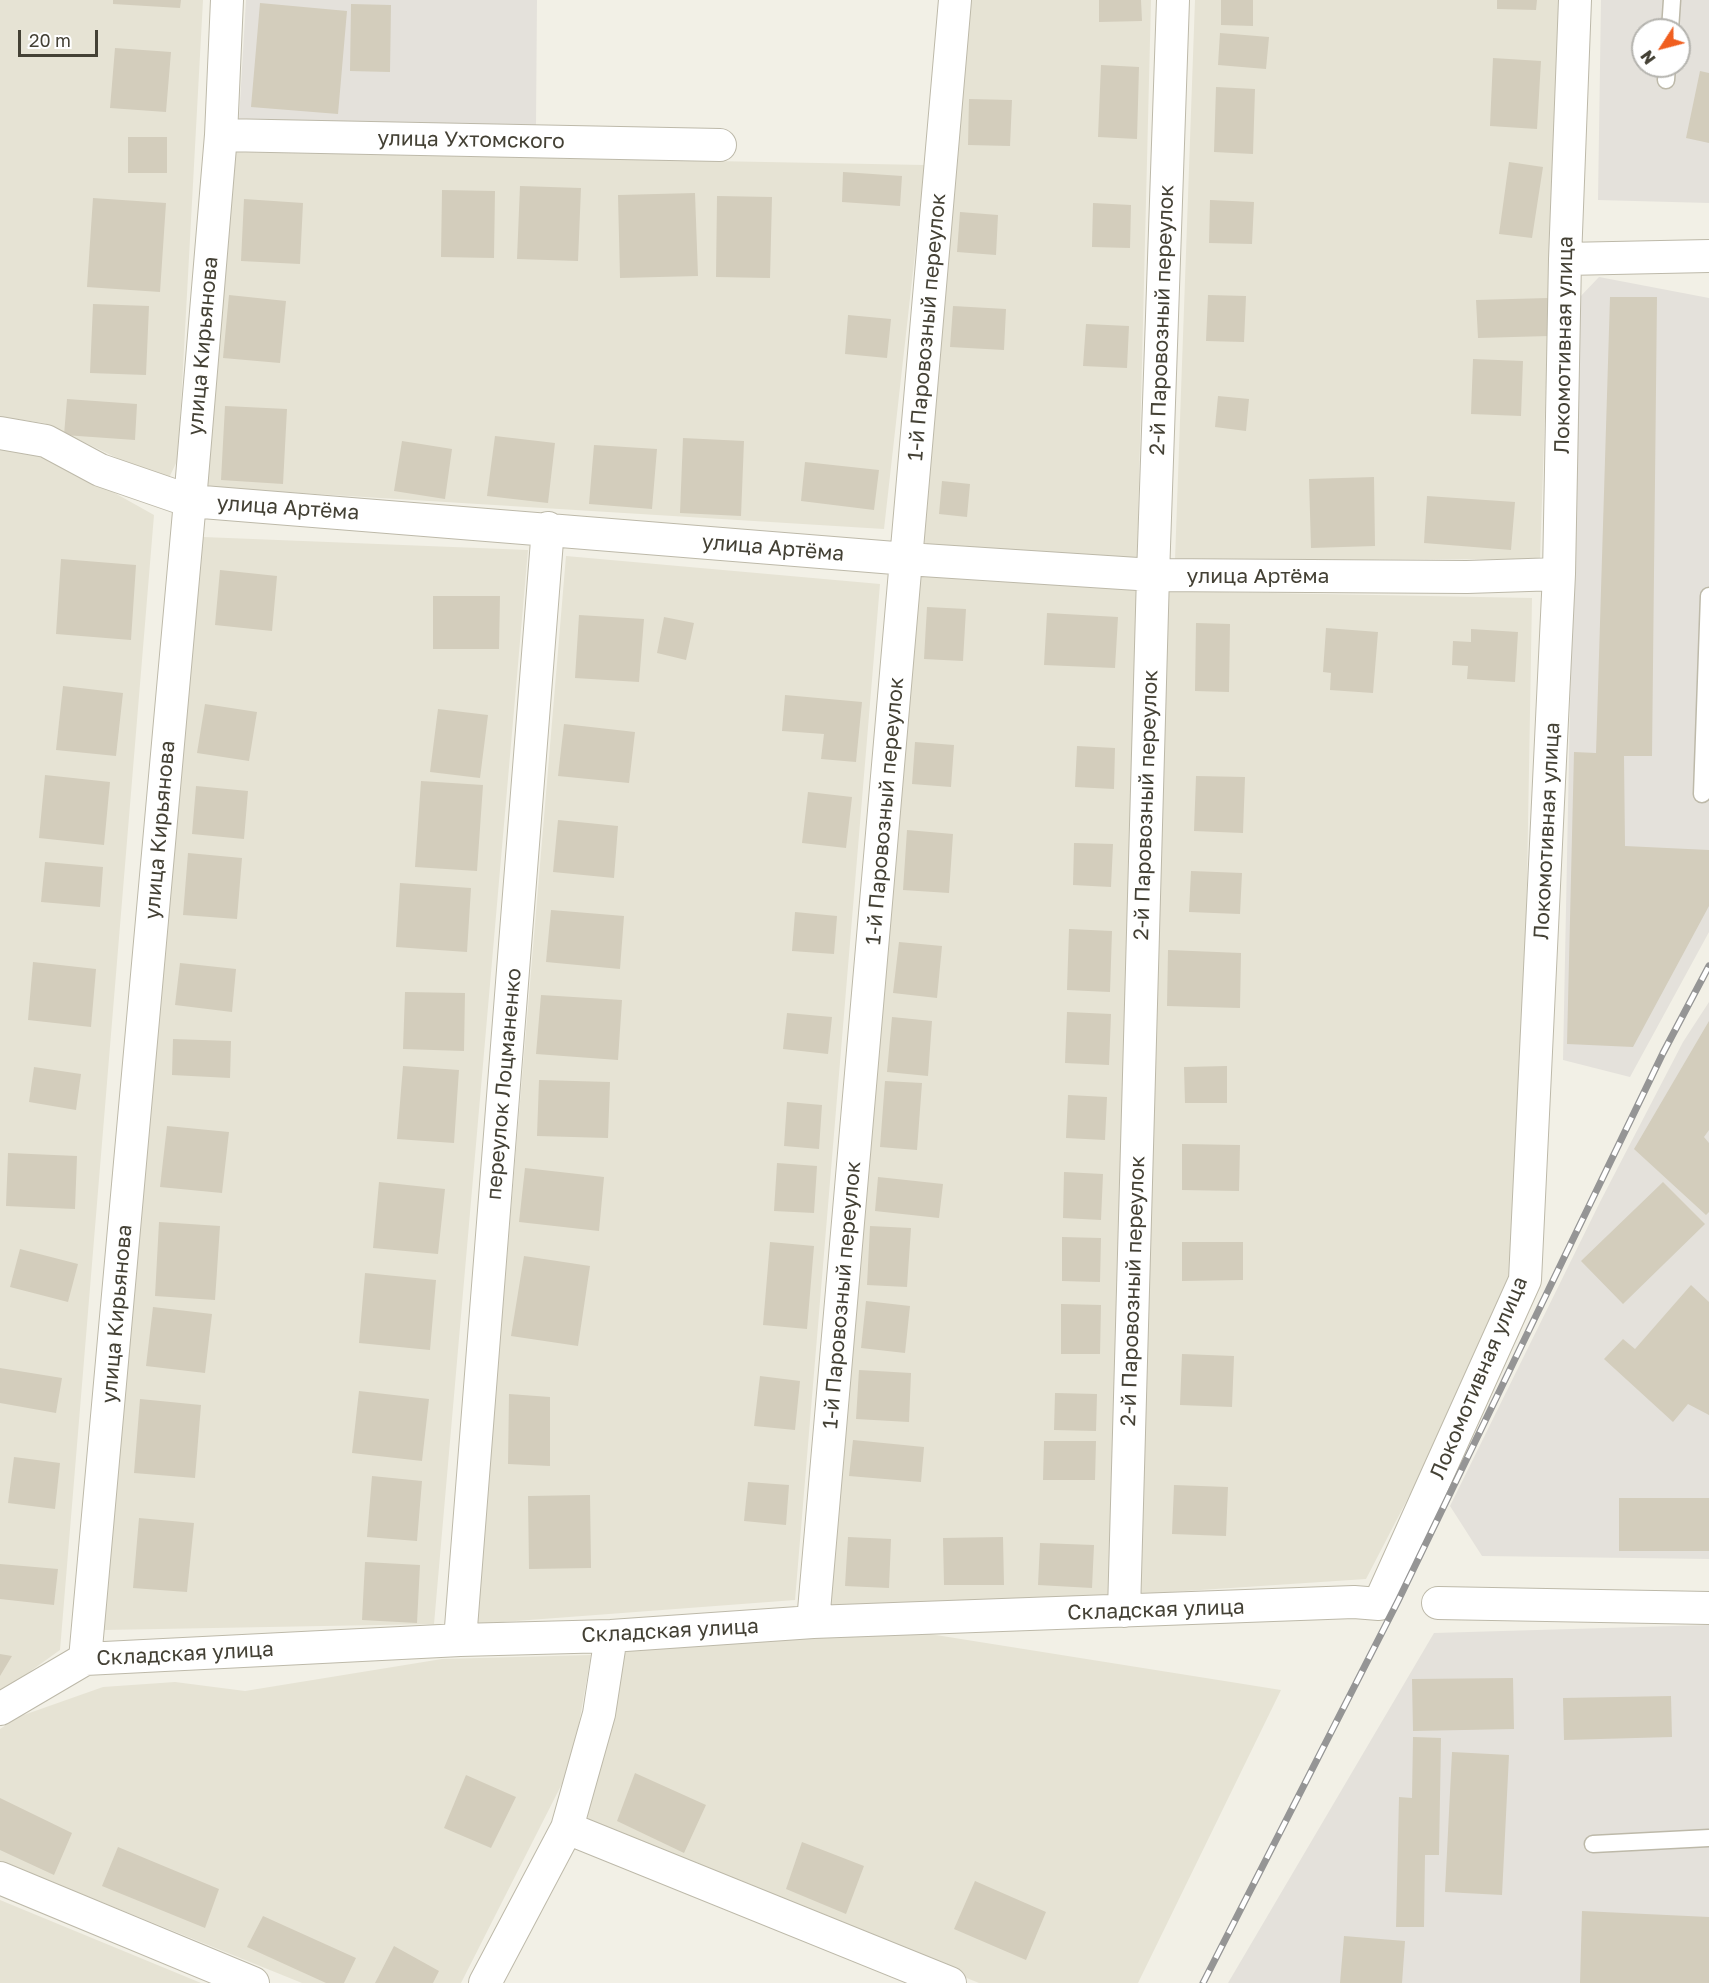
<!DOCTYPE html>
<html>
<head>
<meta charset="utf-8">
<style>
	body { margin:0 }
	#map { position:relative; width:1709px; height:1983px; overflow:hidden; background:#f2f0e6; font-family:"Golos Text",sans-serif }
	canvas { display:block }
	.north { position:absolute; left:1631px; top:18px; width:60px; height:60px; box-sizing:border-box; background:#fff; border:2px solid #b4b3ae; border-radius:50%; rotate:234deg; font-size:16px; font-weight:700; line-height:24px; text-align:center; color:#444135 }
	.north::after { content:''; display:block; margin:auto; width:21px; height:27px; background:#f05e1f; clip-path:polygon(50% 0,100% 100%,50% 72%,0 100%) }
	.scale { position:absolute; left:18px; top:30px; width:80px; height:27px; box-sizing:border-box; border:3px solid #444135; border-top:0; padding-left:8px; font-size:18px; line-height:21px; white-space:nowrap; color:#444135; -webkit-text-stroke:4px #fff; paint-order:stroke }
</style>
</head>
<body>
<div id="map">
<canvas width="1709" height="1983"></canvas>
<div class="north">N</div>
<div class="scale">20 m</div>
</div>
<script>
const context = document.querySelector('canvas').getContext('2d');
context.lineJoin = 'round';
function paint(path, color) { context.fillStyle = color; context.fill(path, 'evenodd'); }
function trace(path, color, width, dash) { context.strokeStyle = color; context.lineWidth = width; context.lineCap = dash ? 'butt' : 'round'; context.setLineDash(dash || []); context.stroke(path); }
function label(font, color, halo, rows, align = 'center') {
  context.font = font + ' "Golos Text",sans-serif'; context.lineWidth = 4.5; context.setLineDash([]); context.textBaseline = 'middle'; context.strokeStyle = halo; context.fillStyle = color; for (const [text, x, y, turn = 0] of rows) {
    context.save(); context.translate(x, y); context.rotate((+turn || 0) * Math.PI / 180); context.textAlign = isNaN(turn) ? turn : align; if (halo) context.strokeText(text, 0, 0); context.fillText(text, 0, 0); context.restore();
  }
}
const residential = new Path2D(`
	M 0,0 L 203,0 L 178,459 L 167,482 L 44,423 L 0,417 Z
	M 969,0 L 1151,0 L 1137,563 L 924,545 Z
	M 1195,0 L 1559,0 L 1540,559 L 1175,560 Z
	M 233,152 L 925,165 L 884,529 L 202,487 Z
	M 0,442 L 29,445 L 154,515 L 60,1650 L 0,1693 Z
	M 203,537 L 528,550 L 434,1624 L 103,1630 Z
	M 566,556 L 880,584 L 795,1600 L 476,1624 Z
	M 917,574 L 1143,589 L 1112,1600 L 825,1610 Z
	M 1168,591 L 1532,598 L 1520,1282 L 1366,1579 L 1140,1594 Z
	M 917,1632 L 1281,1690 L 1138,1983 L 979,1983 L 585,1822 L 626,1646 Z
	M 591,1655 L 572,1764 L 461,1983 L 302,1983 L 0,1861 L 0,1729 L 18,1717 L 103,1687 L 175,1682 L 245,1691 L 442,1659 Z
	M 0,1900 L 201,1983 L 0,1983 Z`);
const industrial = new Path2D(`
	M 246,0 L 537,0 L 536,125 L 239,120 Z
	M 1601,0 L 1709,0 L 1709,203 L 1598,200 ZM 1643,30 L 1679,30 L 1679,66 L 1643,66 Z
	M 1599,277 L 1709,298 L 1709,932 L 1630,1077 L 1563,1060 L 1578,299 Z
	M 1709,1002 L 1709,1559 L 1482,1556 L 1450,1506 L 1600,1202 L 1683,1042 Z
	M 1709,1625 L 1709,1983 L 1228,1983 L 1434,1633 Z`);
const building = new Path2D(`
	M 113,0 L 181,0 L 180,8 L 113,4 Z
	M 1099,0 L 1141,0 L 1142,21 L 1099,22 Z
	M 1221,0 L 1253,0 L 1253,26 L 1221,25 Z
	M 1497,0 L 1537,0 L 1536,10 L 1497,9 Z
	M 260,3 L 347,11 L 338,114 L 251,107 Z
	M 351,4 L 391,5 L 390,72 L 350,71 Z
	M 1220,33 L 1269,37 L 1266,69 L 1218,65 Z
	M 115,48 L 171,52 L 166,112 L 110,108 Z
	M 1493,58 L 1541,61 L 1537,129 L 1490,126 Z
	M 1101,65 L 1139,67 L 1137,139 L 1098,137 Z
	M 1700,71 L 1709,73 L 1709,143 L 1686,138 Z
	M 1216,87 L 1255,89 L 1253,154 L 1214,152 Z
	M 969,99 L 1012,100 L 1010,146 L 968,145 Z
	M 128,137 L 167,137 L 167,173 L 128,173 Z
	M 1509,162 L 1543,167 L 1532,238 L 1499,234 Z
	M 843,172 L 902,176 L 900,206 L 842,202 Z
	M 520,186 L 581,188 L 578,261 L 517,259 Z
	M 442,190 L 495,191 L 494,258 L 441,257 Z
	M 695,193 L 698,276 L 620,278 L 618,195 Z
	M 717,196 L 772,197 L 770,278 L 716,277 Z
	M 93,198 L 166,203 L 160,292 L 87,287 Z
	M 244,199 L 303,203 L 300,264 L 241,261 Z
	M 1210,200 L 1254,202 L 1252,244 L 1209,243 Z
	M 1093,203 L 1131,205 L 1130,248 L 1092,247 Z
	M 960,212 L 998,215 L 996,255 L 957,252 Z
	M 229,295 L 286,301 L 280,363 L 223,358 Z
	M 1208,295 L 1246,296 L 1244,342 L 1206,341 Z
	M 1610,297 L 1657,297 L 1652,756 L 1624,756 L 1625,846 L 1709,850 L 1709,906 L 1633,1047 L 1567,1044 L 1574,752 L 1596,753 Z
	M 1548,298 L 1549,336 L 1478,338 L 1476,300 Z
	M 93,304 L 149,306 L 146,375 L 90,373 Z
	M 953,306 L 1006,309 L 1004,350 L 950,347 Z
	M 848,315 L 891,319 L 887,358 L 845,354 Z
	M 1086,324 L 1129,326 L 1127,368 L 1083,366 Z
	M 1473,359 L 1523,361 L 1521,416 L 1471,414 Z
	M 1218,396 L 1249,399 L 1246,431 L 1215,427 Z
	M 67,399 L 137,404 L 135,440 L 64,435 Z
	M 225,406 L 287,409 L 283,484 L 221,480 Z
	M 495,436 L 555,443 L 548,503 L 487,496 Z
	M 683,438 L 744,441 L 741,516 L 680,513 Z
	M 402,441 L 452,449 L 445,499 L 394,491 Z
	M 594,445 L 657,449 L 652,509 L 589,504 Z
	M 805,462 L 879,470 L 874,510 L 801,501 Z
	M 1374,477 L 1375,546 L 1311,548 L 1309,479 Z
	M 942,481 L 970,484 L 967,517 L 939,514 Z
	M 1427,496 L 1515,502 L 1511,550 L 1424,543 Z
	M 61,559 L 136,565 L 131,640 L 56,634 Z
	M 220,570 L 277,576 L 272,631 L 215,625 Z
	M 433,596 L 500,596 L 499,649 L 433,649 Z
	M 927,607 L 966,609 L 963,661 L 924,659 Z
	M 1047,613 L 1118,617 L 1115,668 L 1044,665 Z
	M 579,615 L 644,619 L 639,682 L 575,678 Z
	M 664,617 L 694,623 L 686,660 L 657,653 Z
	M 1196,623 L 1230,624 L 1229,692 L 1195,691 Z
	M 1326,628 L 1378,632 L 1373,693 L 1330,690 L 1331,673 L 1323,672 Z
	M 1471,629 L 1518,632 L 1515,682 L 1467,679 L 1468,666 L 1452,665 L 1453,641 L 1471,642 Z
	M 63,686 L 123,693 L 116,756 L 56,750 Z
	M 785,695 L 862,702 L 856,762 L 821,759 L 824,734 L 782,731 Z
	M 205,704 L 257,712 L 249,761 L 197,753 Z
	M 438,709 L 488,715 L 480,778 L 430,772 Z
	M 564,724 L 635,732 L 629,783 L 558,776 Z
	M 915,742 L 954,745 L 951,787 L 912,784 Z
	M 1077,746 L 1115,748 L 1114,789 L 1075,787 Z
	M 45,775 L 110,782 L 104,845 L 39,838 Z
	M 1196,776 L 1245,777 L 1243,833 L 1194,831 Z
	M 421,781 L 483,785 L 477,871 L 415,867 Z
	M 196,786 L 248,791 L 244,839 L 192,834 Z
	M 808,792 L 852,797 L 846,848 L 802,843 Z
	M 558,820 L 618,826 L 614,878 L 553,872 Z
	M 907,830 L 953,834 L 949,893 L 903,890 Z
	M 1074,843 L 1113,844 L 1111,887 L 1073,885 Z
	M 188,853 L 242,858 L 237,919 L 183,915 Z
	M 45,862 L 103,867 L 100,907 L 41,902 Z
	M 1191,871 L 1242,873 L 1240,914 L 1189,912 Z
	M 400,883 L 471,888 L 467,952 L 396,947 Z
	M 551,910 L 624,916 L 620,969 L 546,962 Z
	M 795,912 L 837,916 L 834,954 L 792,951 Z
	M 1069,929 L 1112,931 L 1110,992 L 1067,990 Z
	M 899,942 L 942,946 L 937,998 L 893,993 Z
	M 1168,950 L 1241,953 L 1240,1008 L 1167,1006 Z
	M 33,962 L 96,969 L 91,1027 L 28,1020 Z
	M 180,963 L 236,969 L 232,1012 L 175,1005 Z
	M 405,992 L 465,993 L 464,1051 L 403,1049 Z
	M 541,995 L 622,1000 L 618,1060 L 536,1054 Z
	M 1067,1012 L 1111,1014 L 1109,1065 L 1065,1063 Z
	M 787,1013 L 832,1017 L 828,1054 L 783,1049 Z
	M 892,1017 L 932,1021 L 928,1076 L 887,1072 Z
	M 1709,1021 L 1709,1130 L 1704,1137 L 1709,1143 L 1709,1212 L 1706,1215 L 1634,1149 Z
	M 173,1039 L 231,1041 L 230,1078 L 172,1075 Z
	M 403,1066 L 459,1070 L 454,1143 L 397,1139 Z
	M 1227,1066 L 1227,1103 L 1185,1103 L 1184,1067 Z
	M 34,1067 L 81,1074 L 76,1110 L 29,1102 Z
	M 539,1080 L 610,1082 L 608,1138 L 537,1136 Z
	M 885,1081 L 922,1083 L 917,1150 L 880,1147 Z
	M 1068,1095 L 1107,1097 L 1105,1140 L 1066,1138 Z
	M 787,1102 L 822,1105 L 819,1149 L 784,1146 Z
	M 167,1126 L 229,1132 L 222,1193 L 160,1187 Z
	M 1182,1144 L 1240,1145 L 1239,1191 L 1182,1190 Z
	M 8,1153 L 77,1156 L 75,1209 L 6,1206 Z
	M 777,1163 L 817,1166 L 814,1213 L 774,1211 Z
	M 525,1168 L 604,1177 L 599,1231 L 519,1222 Z
	M 1064,1172 L 1103,1174 L 1101,1220 L 1063,1218 Z
	M 878,1177 L 943,1184 L 939,1218 L 875,1211 Z
	M 379,1182 L 445,1189 L 438,1254 L 373,1248 Z
	M 1663,1182 L 1705,1224 L 1623,1304 L 1581,1261 Z
	M 159,1222 L 220,1226 L 215,1300 L 155,1296 Z
	M 870,1226 L 911,1228 L 907,1287 L 867,1285 Z
	M 1062,1237 L 1101,1238 L 1100,1282 L 1062,1281 Z
	M 770,1242 L 814,1246 L 807,1329 L 763,1325 Z
	M 1182,1242 L 1243,1242 L 1243,1280 L 1182,1281 Z
	M 20,1249 L 78,1264 L 68,1302 L 10,1287 Z
	M 524,1256 L 590,1266 L 578,1346 L 511,1336 Z
	M 365,1273 L 436,1280 L 430,1350 L 359,1343 Z
	M 1691,1285 L 1709,1302 L 1709,1415 L 1688,1404 L 1673,1422 L 1604,1359 L 1623,1339 L 1635,1349 Z
	M 866,1301 L 910,1306 L 905,1353 L 861,1348 Z
	M 1061,1304 L 1101,1305 L 1100,1354 L 1061,1354 Z
	M 153,1307 L 212,1314 L 205,1373 L 146,1366 Z
	M 1182,1354 L 1234,1356 L 1232,1407 L 1180,1405 Z
	M 0,1368 L 62,1378 L 56,1413 L 0,1403 Z
	M 859,1370 L 911,1373 L 909,1422 L 856,1419 Z
	M 760,1376 L 800,1381 L 795,1430 L 754,1426 Z
	M 359,1391 L 429,1399 L 422,1461 L 352,1453 Z
	M 1055,1393 L 1097,1394 L 1096,1431 L 1054,1430 Z
	M 509,1394 L 550,1397 L 550,1466 L 508,1464 Z
	M 140,1399 L 201,1405 L 195,1478 L 134,1473 Z
	M 853,1440 L 924,1447 L 921,1482 L 849,1476 Z
	M 1044,1441 L 1096,1441 L 1095,1480 L 1043,1480 Z
	M 14,1457 L 60,1463 L 55,1509 L 8,1503 Z
	M 372,1476 L 422,1481 L 417,1541 L 367,1537 Z
	M 748,1482 L 789,1485 L 786,1525 L 744,1521 Z
	M 1174,1485 L 1228,1487 L 1226,1536 L 1172,1534 Z
	M 590,1495 L 591,1568 L 529,1569 L 528,1496 Z
	M 1619,1498 L 1709,1498 L 1709,1551 L 1619,1551 Z
	M 139,1518 L 194,1523 L 187,1592 L 133,1588 Z
	M 848,1537 L 891,1539 L 889,1588 L 845,1586 Z
	M 1003,1537 L 1004,1585 L 944,1585 L 943,1538 Z
	M 1040,1543 L 1094,1545 L 1092,1588 L 1038,1585 Z
	M 365,1562 L 420,1565 L 417,1623 L 362,1620 Z
	M 0,1564 L 58,1569 L 54,1605 L 0,1599 Z
	M 0,1654 L 12,1656 L 0,1676 Z
	M 1513,1678 L 1514,1729 L 1413,1731 L 1412,1679 Z
	M 1671,1696 L 1672,1737 L 1564,1740 L 1563,1698 Z
	M 1413,1737 L 1441,1738 L 1439,1855 L 1425,1855 L 1424,1927 L 1396,1927 L 1399,1797 L 1412,1798 Z
	M 1452,1752 L 1509,1755 L 1502,1895 L 1445,1892 Z
	M 635,1773 L 706,1805 L 684,1853 L 617,1821 Z
	M 466,1775 L 516,1797 L 491,1848 L 444,1828 Z
	M 0,1798 L 72,1833 L 54,1875 L 0,1850 Z
	M 802,1842 L 864,1866 L 846,1914 L 786,1889 Z
	M 118,1847 L 219,1889 L 205,1928 L 102,1886 Z
	M 975,1881 L 1046,1912 L 1026,1960 L 954,1929 Z
	M 1582,1911 L 1709,1917 L 1709,1983 L 1580,1983 Z
	M 263,1916 L 356,1958 L 344,1983 L 326,1983 L 247,1947 Z
	M 1344,1936 L 1405,1941 L 1402,1983 L 1340,1983 Z
	M 394,1946 L 439,1971 L 433,1983 L 375,1983 Z`);
const service = new Path2D(`
	M 1670,30 L 1672,0
	M 1666,80 L 1667,66
	M 1702,794 L 1709,596
	M 1593,1844 L 1709,1838`);
const minor = new Path2D(`
	M 221,135 L 720,145
	M 1565,259 L 1709,256
	M 0,433 L 46,441 L 100,470 L 190,501 L 907,559 L 1153,575 L 1467,577 L 1559,574
	M 1438,1603 L 1709,1608
	M 1124,1611 L 1153,575 L 1173,0
	M 813,1622 L 955,0
	M 460,1640 L 548,528
	M 85,1659 L 190,501 L 221,135 L 227,0
	M 0,1709 L 85,1659 L 460,1640 L 611,1636 L 813,1622 L 1354,1602 L 1379,1604 L 1525,1280 L 1559,574 L 1565,259 L 1575,0
	M 567,1828 L 950,1983
	M 0,1878 L 253,1983
	M 485,1983 L 567,1828 L 599,1714 L 611,1636`);
const rail = new Path2D(`
	M 1203,1983 L 1398,1601 L 1663,1053 L 1709,966`);
const streetNames = [
	["улица Ухтомского",471,140,1],
	["2-й Паровозный переулок",1162,320,-88],
	["1-й Паровозный переулок",927,327,-85],
	["Локомотивная улица",1564,345,-89],
	["улица Кирьянова",203,346,-85],
	["улица Артёма",288,508,4],
	["улица Артёма",773,548,5],
	["улица Артёма",1258,576],
	["2-й Паровозный переулок",1146,805,-88],
	["1-й Паровозный переулок",885,811,-85],
	["улица Кирьянова",160,830,-85],
	["Локомотивная улица",1547,831,-87],
	["переулок Лоцманенко",504,1084,-85],
	["2-й Паровозный переулок",1133,1291,-88],
	["1-й Паровозный переулок",842,1295,-85],
	["улица Кирьянова",117,1314,-85],
	["Локомотивная улица",1479,1378,-67],
	["Складская улица",1156,1610,-2],
	["Складская улица",670,1631,-3],
	["Складская улица",185,1654,-3]
];
paint(residential, '#e6e3d4');
paint(industrial, '#e4e1db');
paint(building, '#d3cdbc');
trace(service, '#bdb9a9', 19);
trace(minor, '#bdb9a9', 34);
trace(service, '#fff', 16);
trace(minor, '#fff', 32);
trace(rail, '#959595', 7);
trace(rail, '#fff', 4.5, [14]);
label('21px', '#444135', '#fff', streetNames);
</script>
</body>
</html>
